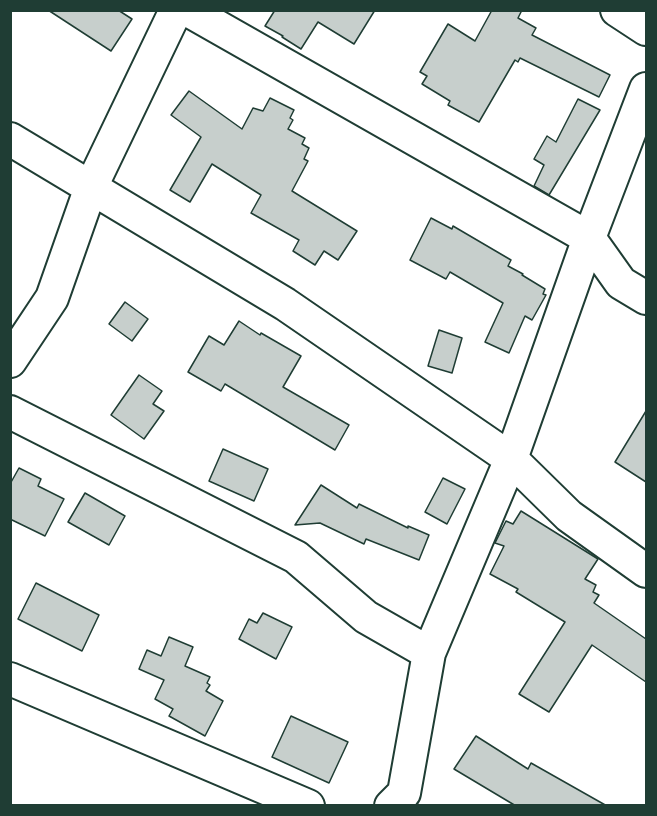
<!DOCTYPE html>
<html>
<head>
<meta charset="utf-8">
<style>
	body { margin:0 }
	#map { position:relative; width:657px; height:816px; overflow:hidden; background:#fff; font-family:Caveat,sans-serif }
	canvas { display:block }
	.frame { position:absolute; inset:0; border:12px solid #1f3d34; pointer-events:none }
</style>
</head>
<body>
<div id="map">
<canvas width="657" height="816"></canvas>
<div class="frame"></div>
</div>
<script>
const context = document.querySelector('canvas').getContext('2d');
context.lineJoin = 'round';
function paint(path, color) { context.fillStyle = color; context.fill(path, 'evenodd'); }
function trace(path, color, width, dash) { context.strokeStyle = color; context.lineWidth = width; context.lineCap = dash ? 'butt' : 'round'; context.setLineDash(dash || []); context.stroke(path); }
const building = new Path2D(`
	M 48,10 L 118,10 L 132,19 L 111,51 Z
	M 275,10 L 375,10 L 354,44 L 318,22 L 301,49 L 282,37 L 283,36 L 265,26 Z
	M 492,10 L 522,10 L 518,18 L 536,28 L 532,35 L 610,75 L 599,97 L 520,58 L 518,62 L 515,60 L 479,122 L 448,105 L 450,101 L 422,84 L 427,76 L 420,72 L 448,24 L 475,41 Z
	M 189,91 L 242,129 L 253,108 L 263,111 L 270,98 L 294,110 L 290,118 L 293,120 L 288,129 L 305,138 L 302,144 L 309,148 L 304,159 L 308,161 L 292,191 L 357,231 L 338,260 L 324,251 L 315,265 L 293,251 L 299,240 L 251,213 L 261,195 L 212,164 L 190,202 L 170,190 L 201,137 L 171,115 Z
	M 578,99 L 600,110 L 549,195 L 534,186 L 544,165 L 534,159 L 547,136 L 556,142 Z
	M 431,218 L 452,229 L 453,226 L 511,260 L 508,266 L 523,274 L 522,275 L 545,289 L 543,294 L 546,295 L 532,320 L 525,316 L 509,353 L 485,342 L 503,303 L 450,272 L 446,279 L 410,260 Z
	M 125,302 L 148,319 L 132,341 L 109,324 Z
	M 239,321 L 260,335 L 261,333 L 301,356 L 283,387 L 349,425 L 335,450 L 225,384 L 221,391 L 188,372 L 209,336 L 224,345 Z
	M 439,330 L 462,338 L 452,373 L 428,366 Z
	M 139,375 L 162,391 L 153,404 L 164,411 L 144,439 L 111,415 Z
	M 646,411 L 646,482 L 615,462 Z
	M 223,449 L 268,469 L 254,501 L 209,481 Z
	M 19,468 L 41,479 L 38,486 L 64,499 L 45,536 L 10,519 L 10,484 Z
	M 443,478 L 465,489 L 447,524 L 425,512 Z
	M 321,485 L 357,508 L 359,504 L 408,528 L 408,526 L 429,535 L 419,560 L 366,539 L 364,544 L 320,523 L 295,525 Z
	M 85,493 L 125,516 L 109,545 L 68,522 Z
	M 521,511 L 598,559 L 585,579 L 596,585 L 593,592 L 599,595 L 594,603 L 646,639 L 646,682 L 592,645 L 549,712 L 519,694 L 565,622 L 516,592 L 518,589 L 490,574 L 504,546 L 495,543 L 506,521 L 513,524 Z
	M 36,583 L 99,615 L 82,651 L 18,619 Z
	M 263,613 L 292,627 L 276,659 L 239,639 L 249,619 L 257,623 Z
	M 169,637 L 193,647 L 185,666 L 210,677 L 207,683 L 210,685 L 206,691 L 223,701 L 205,736 L 169,716 L 173,709 L 155,699 L 164,680 L 139,669 L 147,650 L 161,656 Z
	M 291,716 L 348,742 L 329,783 L 272,757 Z
	M 476,736 L 528,769 L 531,763 L 607,806 L 516,806 L 454,769 Z`);
const street = new Path2D(`
	M 188,10 L 589,238 L 621,283 L 646,298
	M 617,10 L 646,29
	M 10,139 L 285,304 L 511,459 L 569,516 L 646,571
	M 10,361 L 52,298 L 91,187 L 176,10
	M 10,412 L 296,557 L 366,617 L 429,653
	M 10,679 L 308,806
	M 391,806 L 404,793 L 429,653 L 511,459 L 589,238 L 646,89`);
paint(building, '#c7cfcc');
trace(building, '#1f3d34', 1.5);
trace(street, '#1f3d34', 36);
trace(street, '#fff', 32);
</script>
</body>
</html>
